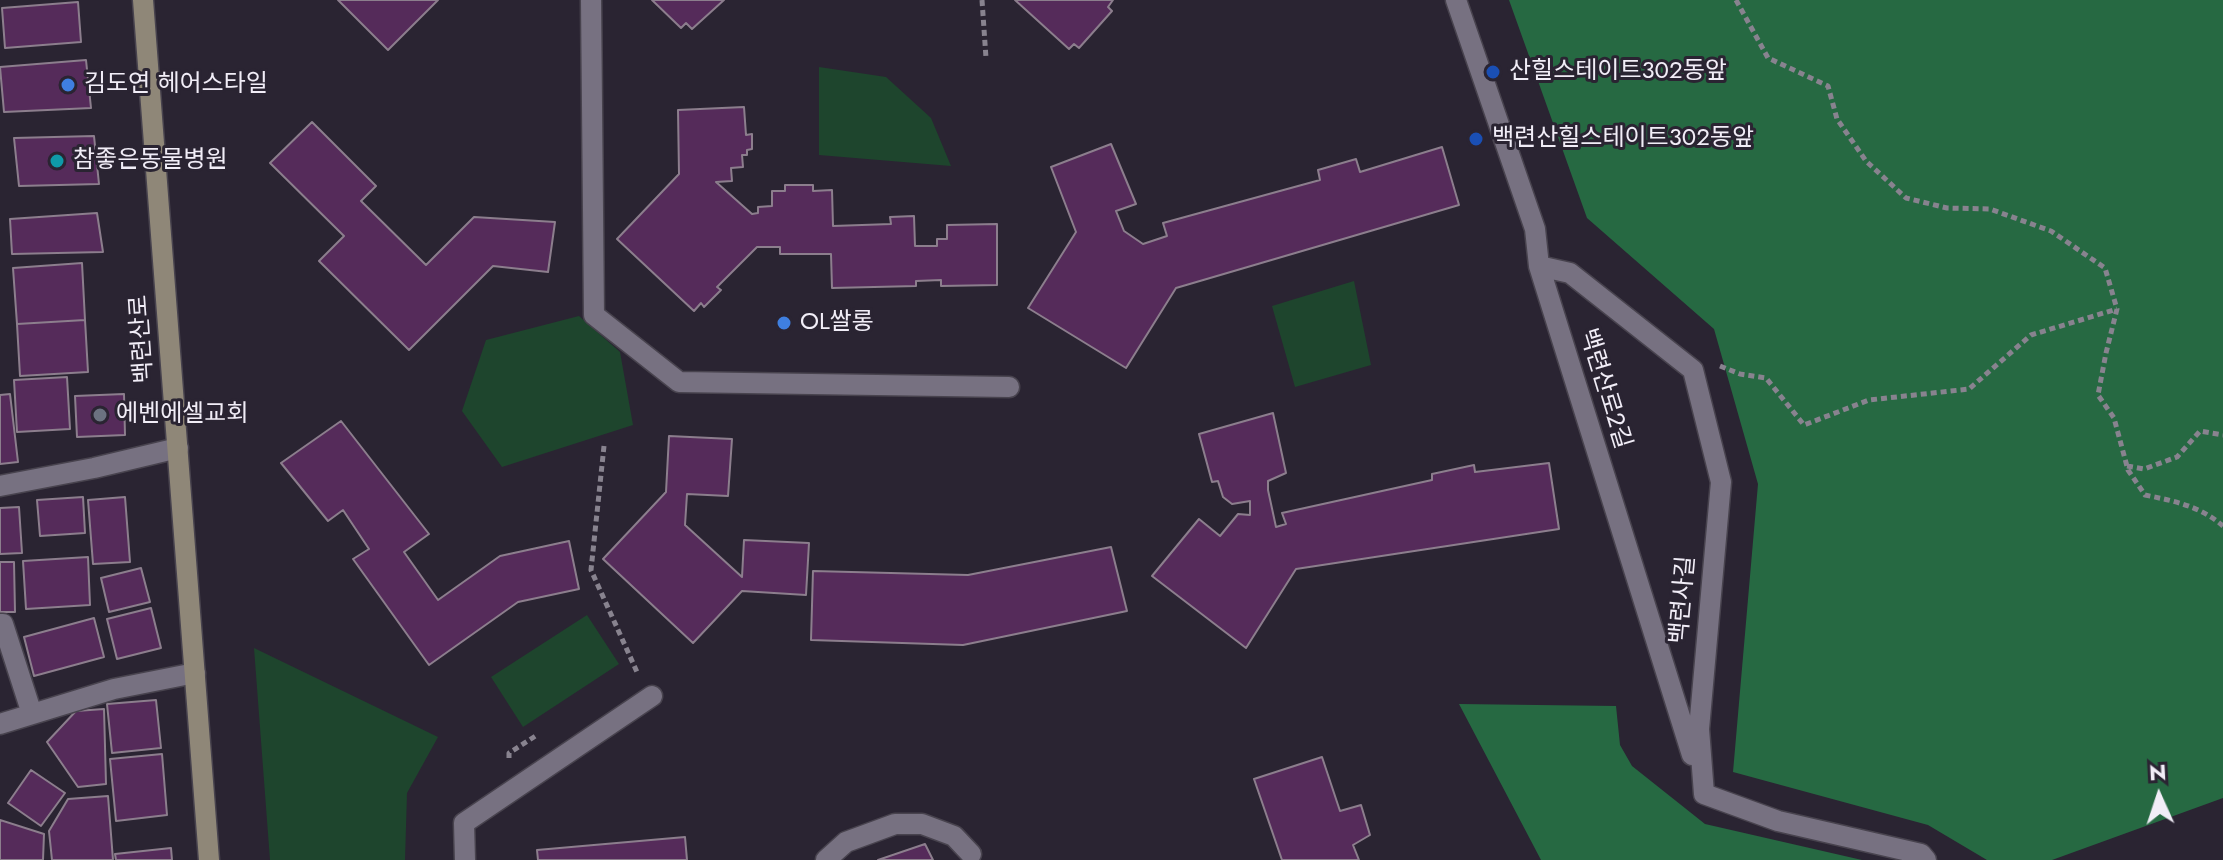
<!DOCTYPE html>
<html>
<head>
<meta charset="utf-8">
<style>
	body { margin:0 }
	#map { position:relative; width:2223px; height:860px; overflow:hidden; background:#2a2432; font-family:Jost,sans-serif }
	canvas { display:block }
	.north { position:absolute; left:2119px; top:756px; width:80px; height:80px; -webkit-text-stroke:6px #2a2432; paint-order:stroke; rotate:357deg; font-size:22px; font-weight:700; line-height:32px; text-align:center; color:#f1edf7 }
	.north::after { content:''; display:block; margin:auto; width:28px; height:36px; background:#f1edf7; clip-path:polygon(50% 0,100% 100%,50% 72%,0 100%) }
</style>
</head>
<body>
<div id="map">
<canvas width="2223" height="860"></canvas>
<div class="north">N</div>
</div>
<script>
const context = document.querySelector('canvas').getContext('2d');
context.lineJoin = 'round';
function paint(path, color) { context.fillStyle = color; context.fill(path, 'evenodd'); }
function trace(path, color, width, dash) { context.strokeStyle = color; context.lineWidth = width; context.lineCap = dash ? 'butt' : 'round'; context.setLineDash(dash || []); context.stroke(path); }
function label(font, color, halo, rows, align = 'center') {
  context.font = font + ' Jost,"Noto Sans KR",sans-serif'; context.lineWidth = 6; context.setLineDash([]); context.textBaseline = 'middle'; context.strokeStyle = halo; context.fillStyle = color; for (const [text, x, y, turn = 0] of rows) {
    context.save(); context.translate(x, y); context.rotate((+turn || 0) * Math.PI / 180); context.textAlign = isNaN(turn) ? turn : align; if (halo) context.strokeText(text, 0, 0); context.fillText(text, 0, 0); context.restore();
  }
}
const green = new Path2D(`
	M 819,67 L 886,77 L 931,118 L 951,166 L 819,155 Z
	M 1354,281 L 1371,365 L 1295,387 L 1272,306 Z
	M 579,316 L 620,352 L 633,425 L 502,467 L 462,411 L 486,340 Z
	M 587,615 L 619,664 L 523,727 L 491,677 Z
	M 254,648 L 438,737 L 407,793 L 405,860 L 270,860 Z`);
const forest = new Path2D(`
	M 1509,0 L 2223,0 L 2223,798 L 2052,860 L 1987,860 L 1928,825 L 1733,772 L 1758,484 L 1714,329 L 1587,218 Z
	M 1459,704 L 1616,706 L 1620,745 L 1632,766 L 1705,824 L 1862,860 L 1541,860 Z`);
const building = new Path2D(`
	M 338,0 L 438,0 L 388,50 Z
	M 652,0 L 724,0 L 692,29 L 686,23 L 681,28 Z
	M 1015,0 L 1113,0 L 1108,7 L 1112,11 L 1079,48 L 1074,44 L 1069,49 Z
	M 78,2 L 81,42 L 5,48 L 2,8 Z
	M 86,60 L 91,108 L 4,112 L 0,67 Z
	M 744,107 L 746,135 L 752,134 L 752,149 L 747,150 L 747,155 L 742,155 L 743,167 L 731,168 L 732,181 L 716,182 L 752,214 L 758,213 L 758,207 L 772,206 L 772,191 L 785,191 L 785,185 L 813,185 L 813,191 L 832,190 L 833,226 L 891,224 L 890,217 L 914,216 L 915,246 L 937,246 L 937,239 L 947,239 L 947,225 L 997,224 L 997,285 L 941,286 L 941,280 L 916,281 L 916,286 L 832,288 L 831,254 L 780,254 L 780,247 L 757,247 L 717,287 L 721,290 L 704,307 L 701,303 L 694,311 L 617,239 L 679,174 L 678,110 Z
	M 312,122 L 376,186 L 361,201 L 426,265 L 474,217 L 555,222 L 548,272 L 493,266 L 409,350 L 319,261 L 344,236 L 270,163 Z
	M 94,136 L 99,184 L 19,186 L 14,138 Z
	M 1111,144 L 1136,204 L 1116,211 L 1124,231 L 1143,244 L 1167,236 L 1163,223 L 1320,180 L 1318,170 L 1356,159 L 1360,172 L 1442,147 L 1459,205 L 1176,288 L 1126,368 L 1028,308 L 1076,232 L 1051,167 Z
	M 97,213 L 103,252 L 12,254 L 10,219 Z
	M 82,263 L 85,320 L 17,324 L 13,268 Z
	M 85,320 L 88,372 L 20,376 L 17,324 Z
	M 67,377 L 70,429 L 17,432 L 14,380 Z
	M 10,394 L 18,462 L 0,464 L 0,395 Z
	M 124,394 L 125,435 L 77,437 L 75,396 Z
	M 1273,413 L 1286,473 L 1268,481 L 1268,490 L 1276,527 L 1286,524 L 1282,513 L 1432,480 L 1432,474 L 1474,465 L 1475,472 L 1549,463 L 1559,529 L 1296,569 L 1246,648 L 1152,576 L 1199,519 L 1220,536 L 1238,514 L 1250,515 L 1250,501 L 1232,504 L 1223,497 L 1218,481 L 1212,482 L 1199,434 Z
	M 341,421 L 429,534 L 404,552 L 438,600 L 500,556 L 569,541 L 579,589 L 518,602 L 429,665 L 353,559 L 369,549 L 343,510 L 328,521 L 281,463 Z
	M 669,436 L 732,439 L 728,496 L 687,494 L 685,525 L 742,577 L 744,540 L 809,543 L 806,595 L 742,591 L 693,643 L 603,559 L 666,492 Z
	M 83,497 L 85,533 L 40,536 L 37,500 Z
	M 125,497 L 130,562 L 93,564 L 88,500 Z
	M 19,507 L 22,553 L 0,554 L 0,508 Z
	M 1111,547 L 1127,611 L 963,645 L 811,640 L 813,571 L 968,575 Z
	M 88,557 L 90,605 L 26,609 L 23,561 Z
	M 0,562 L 14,562 L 15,612 L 0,612 Z
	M 141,568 L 150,602 L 109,612 L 101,578 Z
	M 151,608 L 161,648 L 117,659 L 107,619 Z
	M 94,618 L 104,657 L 34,676 L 24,637 Z
	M 156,700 L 161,748 L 112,753 L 107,704 Z
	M 104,709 L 106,784 L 78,787 L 47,742 L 76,711 Z
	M 162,754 L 167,815 L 116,821 L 110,759 Z
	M 1322,757 L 1340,811 L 1361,805 L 1370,835 L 1353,845 L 1359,860 L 1282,860 L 1254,779 Z
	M 31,770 L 65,793 L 41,826 L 8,803 Z
	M 108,796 L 113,860 L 52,860 L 49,831 L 68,799 Z
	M 0,820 L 44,834 L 43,860 L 0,860 Z
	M 685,837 L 687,860 L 538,860 L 537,850 Z
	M 925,844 L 933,860 L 878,860 Z
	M 171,848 L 172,860 L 116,860 L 115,854 Z`);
const path = new Path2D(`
	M 982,0 L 986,58
	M 1736,0 L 1768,58 L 1828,86 L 1837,119 L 1866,161 L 1906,198 L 1947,208 L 1990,209 L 2051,231 L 2105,268 L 2117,309 L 2106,353 L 2098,395 L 2114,418 L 2128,470 L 2145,495 C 2174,501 2200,506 2223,526
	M 1720,366 L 1740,374 L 1766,378 L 1804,425 L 1869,400 L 1969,389 L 2031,335 L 2117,309
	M 604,446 L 591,570 L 637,672
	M 2127,466 L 2144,469 L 2177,457 L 2200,431 L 2223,435
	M 509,758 L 509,753 L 537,735`);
const street = new Path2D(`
	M 591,0 L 594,315 L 679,382 L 1009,387
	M 1456,0 L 1535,229 L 1539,266 L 1692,755
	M 1539,266 L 1570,273 L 1693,370 L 1721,482 L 1699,729 L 1704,794 L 1778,821 L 1921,854 L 1926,860
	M 0,486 L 94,468 L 178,448
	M 0,624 L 3,624 L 32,714
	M 0,724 L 114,689 L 195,673
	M 465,860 L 464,823 L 652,696
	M 826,860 L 846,842 L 895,824 L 922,824 L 954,836 L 971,854`);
const secondary = new Path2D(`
	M 143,0 L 209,860`);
const markers = [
	[1493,72,8,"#1a4fb4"],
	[68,85,8,"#3f7fe0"],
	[1476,139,8,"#1a4fb4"],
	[57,161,8,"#0f9aa8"],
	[784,323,8,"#3f7fe0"],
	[100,415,8,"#6b7280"]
];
const poiNames = [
	["산힐스테이트302동앞",1509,72],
	["김도연 헤어스타일",84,85],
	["백련산힐스테이트302동앞",1492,139],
	["참좋은동물병원",73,161],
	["OL쌀롱",800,323],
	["에벤에셀교회",116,415]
];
const streetNames = [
	["백련산로",143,339,-94],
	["백련산로2길",1604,389,73],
	["백련사길",1684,600,-85]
];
paint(green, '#1e452d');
paint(forest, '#266942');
paint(building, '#552b5a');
trace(building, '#8c7e8d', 2);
trace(street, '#48434e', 23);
trace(secondary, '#48434e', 23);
trace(path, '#88838f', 5, [6, 4]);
trace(street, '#777181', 20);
trace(secondary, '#8f8778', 20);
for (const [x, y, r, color] of markers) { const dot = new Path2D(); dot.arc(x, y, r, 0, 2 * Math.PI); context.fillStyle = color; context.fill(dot); trace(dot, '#2a2432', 3); }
label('24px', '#f1edf7', '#2a2432', poiNames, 'left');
label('24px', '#f1edf7', '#2a2432', streetNames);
</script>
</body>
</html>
